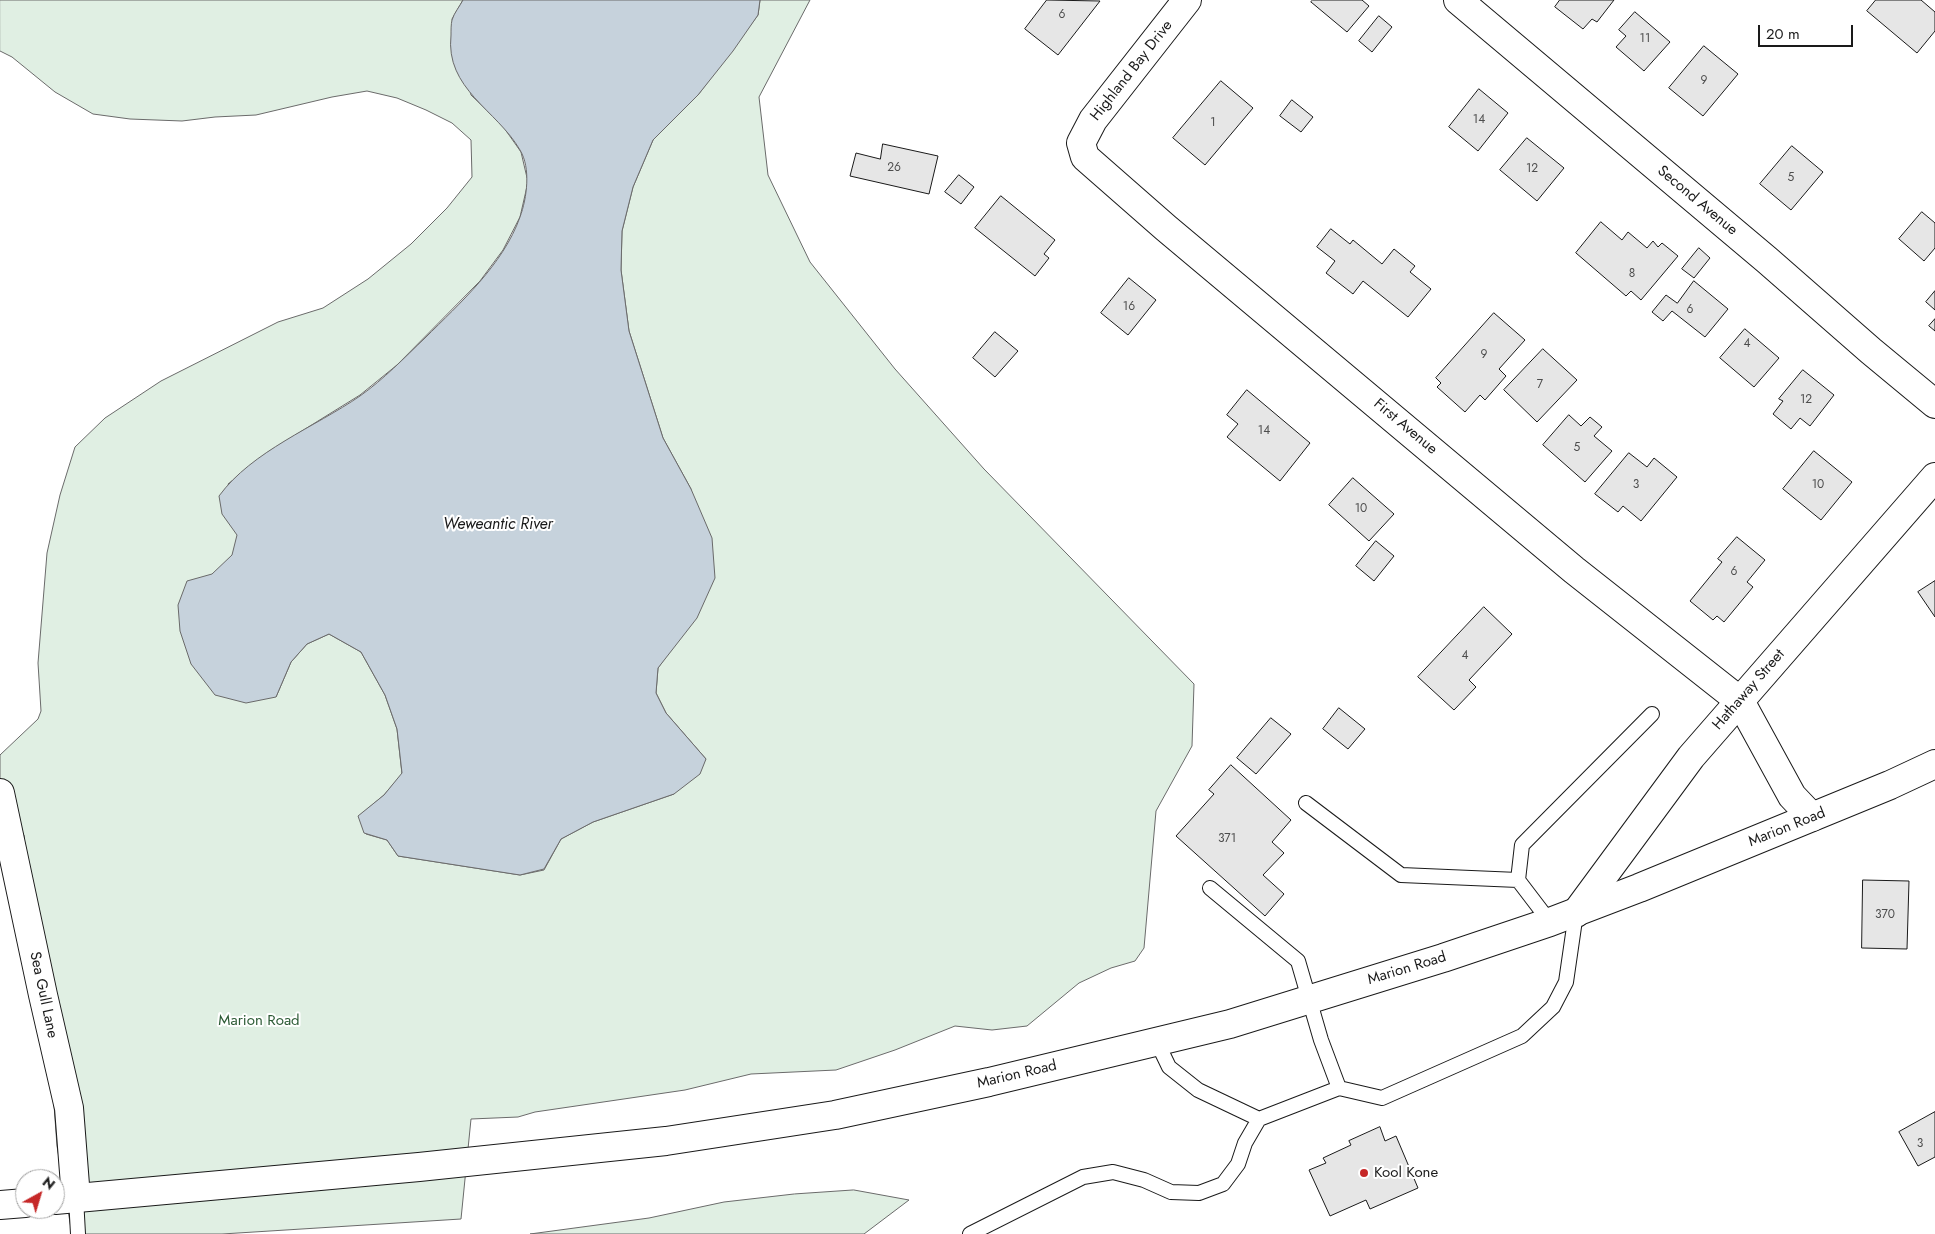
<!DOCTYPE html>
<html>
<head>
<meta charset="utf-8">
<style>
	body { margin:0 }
	#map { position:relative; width:1935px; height:1234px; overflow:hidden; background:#fff; font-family:Jost,sans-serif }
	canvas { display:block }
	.north { position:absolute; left:15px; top:1169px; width:50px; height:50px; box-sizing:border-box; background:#fff; border:1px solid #a3a3a3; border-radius:50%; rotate:39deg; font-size:14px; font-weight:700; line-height:20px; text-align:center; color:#1a1a1a }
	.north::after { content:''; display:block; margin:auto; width:18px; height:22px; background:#c62828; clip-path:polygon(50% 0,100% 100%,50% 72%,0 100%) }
	.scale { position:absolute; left:1758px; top:25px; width:95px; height:22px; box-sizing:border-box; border:2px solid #1a1a1a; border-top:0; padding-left:6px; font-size:15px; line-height:18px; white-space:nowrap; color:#1a1a1a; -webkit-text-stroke:4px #fff; paint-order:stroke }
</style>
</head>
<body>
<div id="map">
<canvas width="1935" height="1234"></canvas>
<div class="north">N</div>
<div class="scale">20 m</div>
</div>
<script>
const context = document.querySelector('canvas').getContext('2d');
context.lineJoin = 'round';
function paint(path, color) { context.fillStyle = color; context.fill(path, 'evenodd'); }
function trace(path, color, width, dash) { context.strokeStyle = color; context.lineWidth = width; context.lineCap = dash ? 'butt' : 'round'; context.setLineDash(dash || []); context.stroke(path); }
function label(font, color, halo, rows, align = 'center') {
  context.font = font + ' Jost,sans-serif'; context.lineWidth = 4; context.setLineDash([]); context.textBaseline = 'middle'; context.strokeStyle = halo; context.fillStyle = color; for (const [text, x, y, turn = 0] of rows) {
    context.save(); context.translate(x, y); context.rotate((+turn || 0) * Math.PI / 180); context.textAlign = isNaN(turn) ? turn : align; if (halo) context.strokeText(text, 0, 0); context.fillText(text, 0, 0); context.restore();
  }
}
const green = new Path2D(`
	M 0,0 L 463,0 L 452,19 L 471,95 L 502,125 L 521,152 L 528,182 L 520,217 L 503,250 L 480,281 L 397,365 L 360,395 L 268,452 L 228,484 L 253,546 L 276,697 L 291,662 L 307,644 L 329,634 L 361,652 L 385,695 L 397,729 L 402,774 L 384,795 L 359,816 L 366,834 L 387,840 L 398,856 L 520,875 L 544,870 L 561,839 L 593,822 L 674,794 L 706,759 L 666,713 L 656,693 L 658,668 L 675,644 L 691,489 L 663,438 L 629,331 L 621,270 L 622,231 L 633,187 L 653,140 L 698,95 L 758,15 L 760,0 L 810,0 L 759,97 L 768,175 L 810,262 L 895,369 L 984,469 L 1194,684 L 1192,746 L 1156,811 L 1144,948 L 1135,961 L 1111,968 L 1079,983 L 1027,1026 L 992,1030 L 955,1026 L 895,1050 L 836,1070 L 751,1074 L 685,1090 L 535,1112 L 518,1117 L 471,1119 L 461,1219 L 222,1234 L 72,1234 L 57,1146 L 50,1050 L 30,916 L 24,835 L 13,832 L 0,805 L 0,755 L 38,719 L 41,711 L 38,663 L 47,553 L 60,495 L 75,447 L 105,418 L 161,381 L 278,322 L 323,308 L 368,279 L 411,244 L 447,208 L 472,177 L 471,140 L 452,123 L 426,110 L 397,98 L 367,91 L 332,97 L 256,115 L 215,117 L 182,121 L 130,119 L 93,114 L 55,92 L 12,57 L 0,51 Z
	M 854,1190 L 909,1200 L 864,1234 L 530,1234 L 649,1218 L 724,1202 L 794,1194 Z`);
const water = new Path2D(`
	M 463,0 L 760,0 L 758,15 L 733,51 L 698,95 L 653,140 L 633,187 L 622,231 L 621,270 L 629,331 L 663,438 L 691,489 L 712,538 L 715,578 L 697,618 L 658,668 L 656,693 L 666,713 L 706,759 L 700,774 L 674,794 L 593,822 L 561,839 L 544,869 L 520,875 L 398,856 L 387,840 L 364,833 L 358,816 L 384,795 L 402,773 L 397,729 L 385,695 L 361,652 L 329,634 L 307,644 L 291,662 L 276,697 L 246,703 L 215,695 L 191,664 L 180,631 L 178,605 L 187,581 L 212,574 L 232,555 L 237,535 L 222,514 L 219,496 C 252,451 315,427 360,396 C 384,379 404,358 425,338 C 460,303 503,265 520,217 C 527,198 531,168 520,150 C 497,110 445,89 451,35 C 451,30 451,24 452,20 C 454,13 460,6 463,0 Z`);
const building = new Path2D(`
	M 1047,0 L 1100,1 L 1058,55 L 1025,29 Z
	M 1313,0 L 1362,0 L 1369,6 L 1347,32 L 1311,2 Z
	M 1560,0 L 1614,0 L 1597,22 L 1592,19 L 1583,29 L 1555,7 Z
	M 1876,0 L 1921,0 L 1935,12 L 1935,31 L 1917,53 L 1867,11 Z
	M 1635,12 L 1670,42 L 1644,71 L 1616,47 L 1626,36 L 1619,30 Z
	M 1379,16 L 1392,27 L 1372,52 L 1359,41 Z
	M 1704,46 L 1738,74 L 1703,116 L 1669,88 Z
	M 1221,81 L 1253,108 L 1205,165 L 1173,138 Z
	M 1479,89 L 1508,113 L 1478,151 L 1449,127 Z
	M 1292,100 L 1313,117 L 1301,132 L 1280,116 Z
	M 1527,138 L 1564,168 L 1537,201 L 1500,170 Z
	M 883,144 L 938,156 L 929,194 L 850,176 L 856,153 L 880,159 Z
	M 1792,146 L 1823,172 L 1791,210 L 1760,184 Z
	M 959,175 L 974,187 L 961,204 L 945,192 Z
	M 1001,196 L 1055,240 L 1044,254 L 1049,258 L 1035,276 L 975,228 Z
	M 1922,212 L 1935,223 L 1935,248 L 1924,261 L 1899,239 Z
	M 1601,222 L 1622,240 L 1628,232 L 1647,248 L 1653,241 L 1658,247 L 1662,243 L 1678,256 L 1641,300 L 1631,291 L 1626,296 L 1576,253 Z
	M 1331,229 L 1350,244 L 1353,240 L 1382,264 L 1394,249 L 1415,266 L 1410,272 L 1431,289 L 1408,317 L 1363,281 L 1353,294 L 1326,273 L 1335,261 L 1317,247 Z
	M 1699,248 L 1710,258 L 1694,278 L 1682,269 Z
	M 1129,278 L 1156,300 L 1128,335 L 1101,313 Z
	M 1694,281 L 1728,309 L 1705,337 L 1672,311 L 1663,321 L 1652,312 L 1666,295 L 1677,303 Z
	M 1935,291 L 1935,310 L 1926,302 Z
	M 1494,313 L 1525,340 L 1499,369 L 1506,376 L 1485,400 L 1480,395 L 1465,412 L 1437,387 L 1441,383 L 1436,378 Z
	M 1935,319 L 1935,331 L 1929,326 Z
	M 1745,329 L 1779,358 L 1754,387 L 1720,358 Z
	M 995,332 L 1018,351 L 995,377 L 973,358 Z
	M 1543,349 L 1577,380 L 1537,422 L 1504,390 Z
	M 1803,370 L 1834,395 L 1810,426 L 1800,418 L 1791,429 L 1773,414 L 1783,401 L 1779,399 Z
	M 1247,390 L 1310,443 L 1280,481 L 1227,437 L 1238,424 L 1227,415 Z
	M 1569,415 L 1581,426 L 1590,417 L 1602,427 L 1594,436 L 1612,451 L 1585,482 L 1543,445 Z
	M 1814,451 L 1852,482 L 1821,520 L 1783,489 Z
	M 1629,453 L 1647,467 L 1654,458 L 1677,477 L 1641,521 L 1623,506 L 1618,512 L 1595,494 Z
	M 1353,478 L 1394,514 L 1369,541 L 1329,505 Z
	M 1737,537 L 1765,560 L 1747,582 L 1753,587 L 1724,622 L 1717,616 L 1713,620 L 1690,601 L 1722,562 L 1718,559 Z
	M 1376,541 L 1394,556 L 1374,581 L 1356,566 Z
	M 1935,581 L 1935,617 L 1918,592 Z
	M 1484,607 L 1512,634 L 1469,680 L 1476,687 L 1454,710 L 1418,677 Z
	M 1339,708 L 1365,729 L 1348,749 L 1323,729 Z
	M 1271,718 L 1291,734 L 1256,774 L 1237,758 Z
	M 1231,765 L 1291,820 L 1272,842 L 1284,853 L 1263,875 L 1284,894 L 1265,916 L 1176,836 L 1214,794 L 1209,790 Z
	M 1863,880 L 1909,881 L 1907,949 L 1862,948 Z
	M 1935,1112 L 1935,1157 L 1918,1166 L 1899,1132 Z
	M 1380,1127 L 1385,1141 L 1396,1136 L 1418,1188 L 1370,1209 L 1366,1200 L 1330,1216 L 1309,1170 L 1326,1163 L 1323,1158 L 1351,1145 L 1349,1141 Z`);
const service = new Path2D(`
	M 1306,803 L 1401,875 L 1518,880 L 1550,922
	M 1518,880 L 1522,845 L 1652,714
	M 1210,888 L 1298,961 L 1321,1040 L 1339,1088 L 1259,1119
	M 1339,1088 L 1382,1098 L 1522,1036 L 1553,1007 L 1566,982 L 1576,913
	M 76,1198 L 78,1234
	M 970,1234 L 1083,1177 L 1113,1172 L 1144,1180 L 1171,1192 L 1199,1193 L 1223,1184 L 1238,1164 L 1245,1143 L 1259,1119 L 1198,1090 L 1169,1067 L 1157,1042`);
const minor = new Path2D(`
	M 1187,0 L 1093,120 L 1081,143 L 1085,157 L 1166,228 L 1574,570 L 1740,701 L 1792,796 L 1812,817
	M 1458,0 L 1767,260 L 1871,351 L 1935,404
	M 0,793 L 43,995 L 69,1108 L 76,1198`);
const tertiary = new Path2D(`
	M 1576,913 L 1691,757 L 1935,477`);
const primary = new Path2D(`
	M 55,1200 L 419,1167 L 666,1141 L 835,1115 L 989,1082 L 1230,1024 L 1443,958 L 1550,922 L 1639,888 L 1890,785 L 1935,764
	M 0,1205 L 25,1203`);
const markers = [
	[1364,1173,5,"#c62828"]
];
const numberNames = [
	["6",1062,15],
	["11",1645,39],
	["9",1704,81],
	["14",1479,120],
	["1",1213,123],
	["26",894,168],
	["12",1532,169],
	["5",1791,178],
	["8",1632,274],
	["16",1129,307],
	["6",1690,310],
	["4",1747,344],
	["9",1484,355],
	["7",1540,385],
	["12",1806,400],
	["14",1264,431],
	["5",1577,448],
	["3",1636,485],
	["10",1818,485],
	["10",1361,509],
	["6",1734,572],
	["4",1465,656],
	["371",1227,839],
	["370",1885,915],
	["3",1920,1144]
];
const streetNames = [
	["Highland Bay Drive",1132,71,-52],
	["Second Avenue",1697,201,40],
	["First Avenue",1405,427,40],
	["Hathaway Street",1749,690,-49],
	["Marion Road",1787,828,-22],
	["Marion Road",1407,969,-17],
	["Sea Gull Lane",43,995,78],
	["Marion Road",1017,1075,-13]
];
const parkNames = [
	["Marion Road",259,1021]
];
const poiNames = [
	["Kool Kone",1374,1173]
];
const waterNames = [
	["Weweantic River",498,525]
];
paint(green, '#e0efe3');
trace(green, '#6a6a6a', 1);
paint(water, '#c6d2dc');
trace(water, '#6a6a6a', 1);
paint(building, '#e6e6e6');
trace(building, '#1a1a1a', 1);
trace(service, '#1a1a1a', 16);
trace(minor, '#1a1a1a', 30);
trace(tertiary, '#1a1a1a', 30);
trace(primary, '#1a1a1a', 30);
trace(service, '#fff', 14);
trace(minor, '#fff', 28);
trace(tertiary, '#fff', 28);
trace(primary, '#fff', 28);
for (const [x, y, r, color] of markers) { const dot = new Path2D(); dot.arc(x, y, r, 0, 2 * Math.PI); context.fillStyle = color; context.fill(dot); trace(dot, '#fff', 2); }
label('12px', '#4d4d4d', null, numberNames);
label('15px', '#1a1a1a', '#fff', streetNames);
label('15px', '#2b5a34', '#fff', parkNames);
label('15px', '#1a1a1a', '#fff', poiNames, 'left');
label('italic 16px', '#1a1a1a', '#fff', waterNames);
</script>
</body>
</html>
